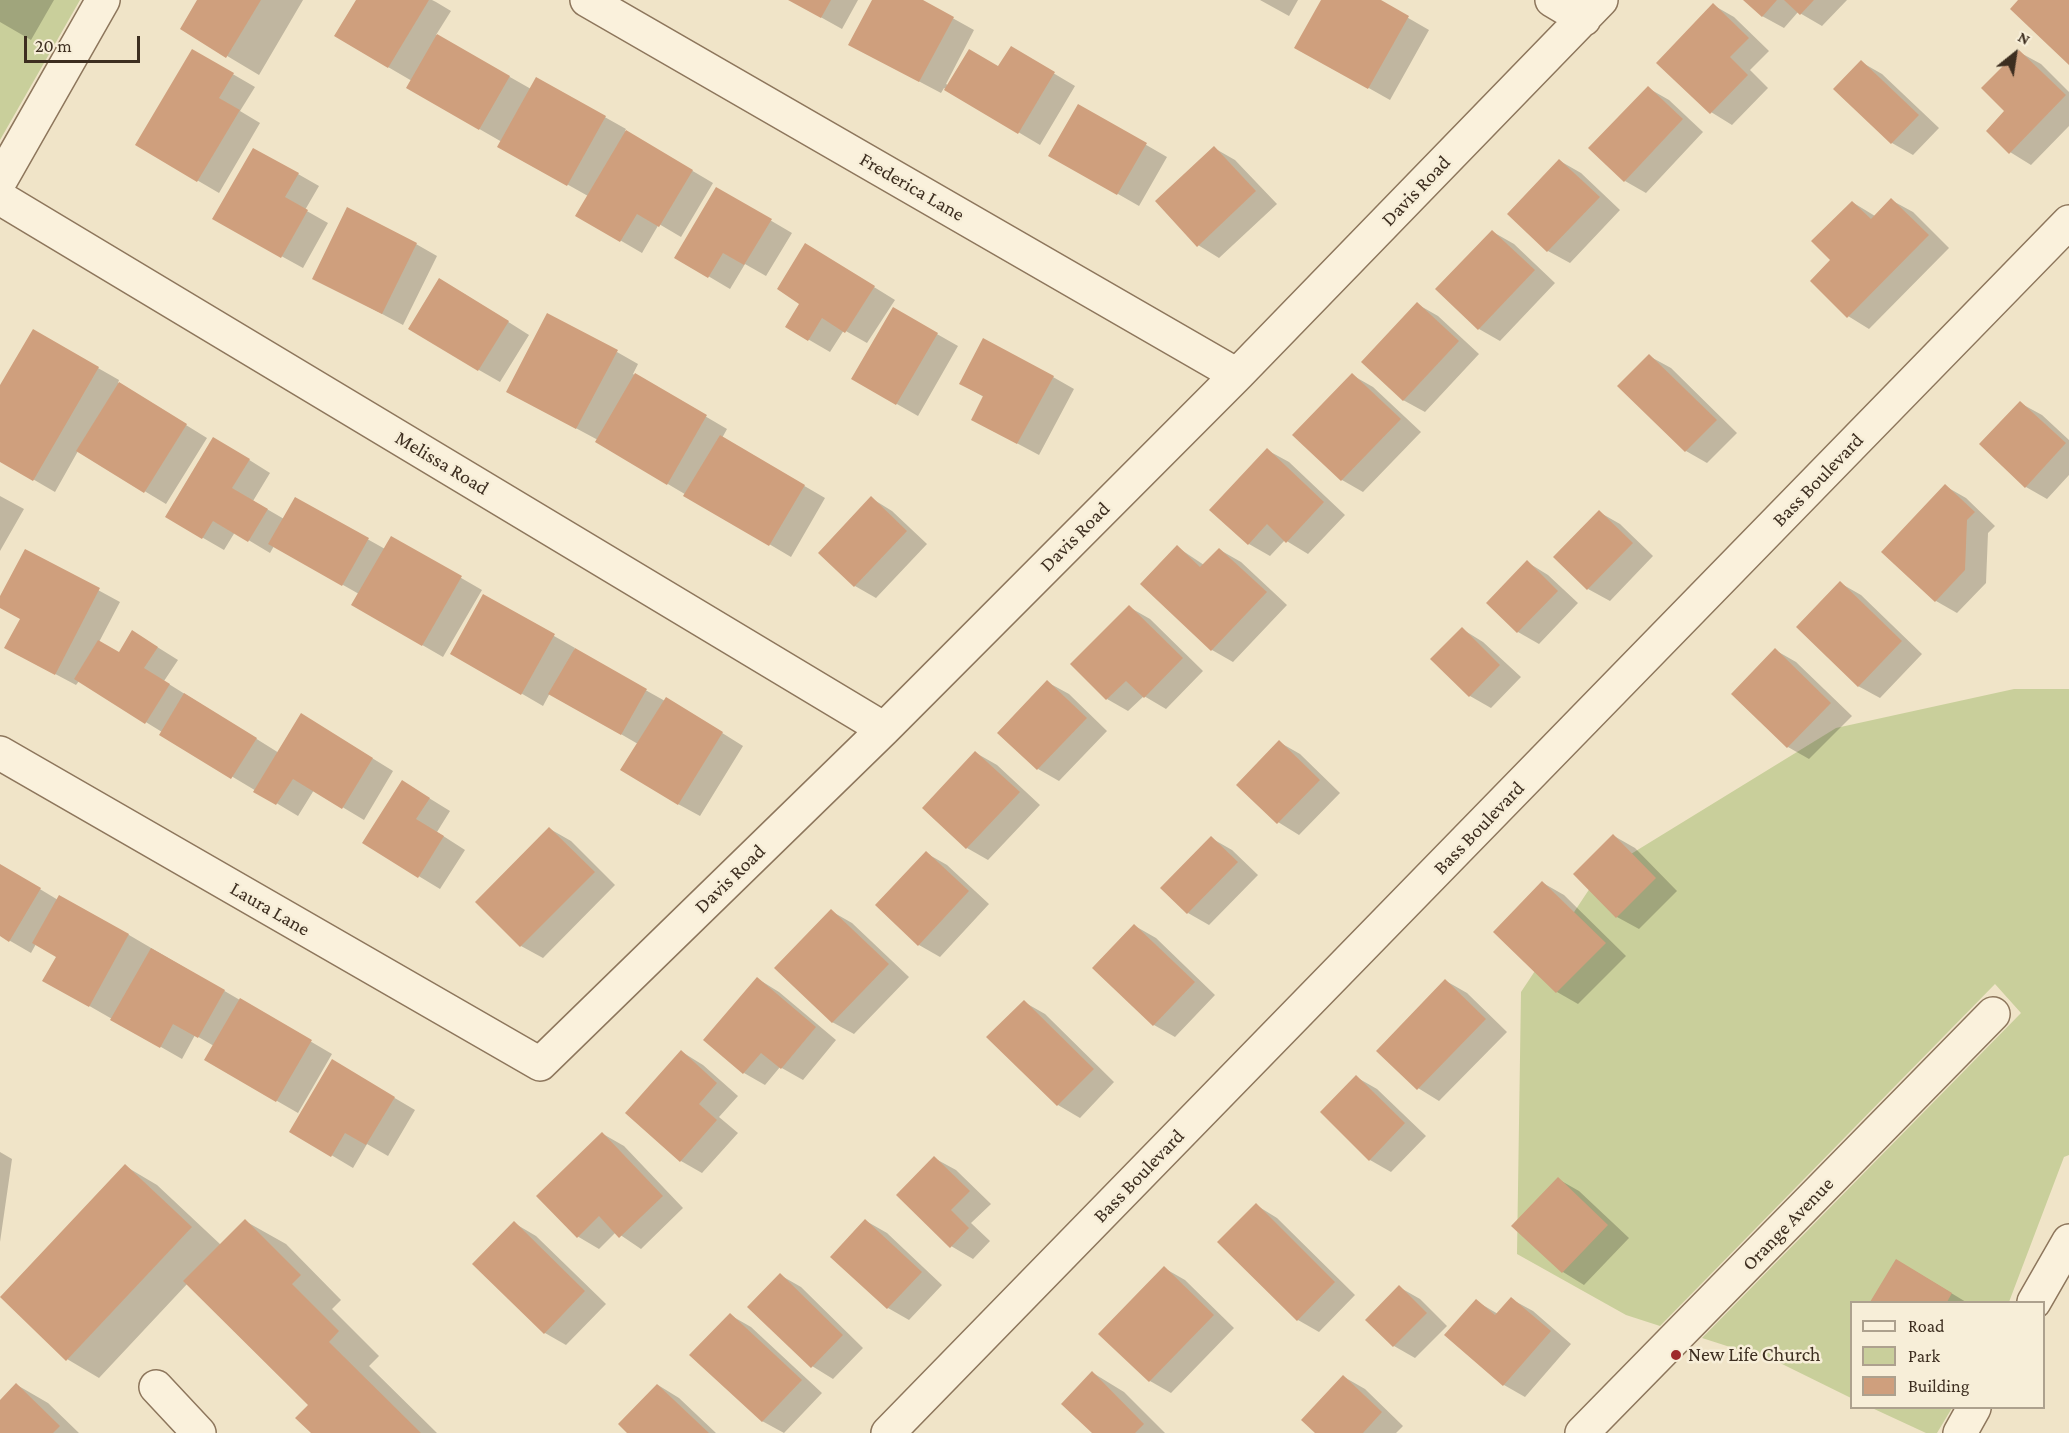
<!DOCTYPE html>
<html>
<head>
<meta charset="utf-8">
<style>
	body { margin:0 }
	#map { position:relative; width:2069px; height:1433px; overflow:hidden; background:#f0e4c8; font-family:"Crimson Pro",serif }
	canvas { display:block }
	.legend { position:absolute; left:1850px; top:1301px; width:195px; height:108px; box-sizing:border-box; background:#f7eed8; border:2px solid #ada18e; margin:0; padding:8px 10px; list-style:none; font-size:18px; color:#3d2e20 }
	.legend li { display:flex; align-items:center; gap:12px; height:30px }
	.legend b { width:30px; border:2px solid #ada18e }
	.north { position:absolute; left:1985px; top:24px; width:60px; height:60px; -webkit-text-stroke:4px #f7eed8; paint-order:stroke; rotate:30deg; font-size:16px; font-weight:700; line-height:24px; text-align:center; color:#3d2e20 }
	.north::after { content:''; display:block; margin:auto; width:21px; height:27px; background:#3d2e20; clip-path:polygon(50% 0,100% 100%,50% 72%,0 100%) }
	.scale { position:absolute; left:24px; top:36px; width:116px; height:27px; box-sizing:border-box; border:3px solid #3d2e20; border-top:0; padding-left:8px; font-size:18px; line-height:21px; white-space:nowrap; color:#3d2e20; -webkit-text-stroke:4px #f7eed8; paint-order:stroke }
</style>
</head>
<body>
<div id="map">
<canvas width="2069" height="1433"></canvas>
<ul class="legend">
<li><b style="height:8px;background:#faf1dc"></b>Road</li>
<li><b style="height:16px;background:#c9cf9b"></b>Park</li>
<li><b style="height:16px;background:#cf9f7d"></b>Building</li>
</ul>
<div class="north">N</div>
<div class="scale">20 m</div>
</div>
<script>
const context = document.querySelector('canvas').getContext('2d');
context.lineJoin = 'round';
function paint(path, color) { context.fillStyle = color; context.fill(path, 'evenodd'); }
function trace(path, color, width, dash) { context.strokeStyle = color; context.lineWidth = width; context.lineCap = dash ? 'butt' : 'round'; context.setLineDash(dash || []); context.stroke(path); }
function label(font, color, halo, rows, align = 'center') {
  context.font = font + ' "Crimson Pro",serif'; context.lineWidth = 5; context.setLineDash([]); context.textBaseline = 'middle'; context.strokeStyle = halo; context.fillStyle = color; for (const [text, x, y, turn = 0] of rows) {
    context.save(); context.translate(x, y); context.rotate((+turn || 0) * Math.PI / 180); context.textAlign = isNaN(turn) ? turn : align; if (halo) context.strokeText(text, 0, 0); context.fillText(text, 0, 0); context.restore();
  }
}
const green = new Path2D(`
	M 0,0 L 80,0 L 0,140 Z
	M 2014,689 L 2069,689 L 2069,1155 L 2064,1157 L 2009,1302 L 1852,1302 L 1851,1398 L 1780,1363 L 1702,1338 L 2021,1013 L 1995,984 L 1660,1326 L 1626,1315 L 1517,1254 L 1521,992 L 1600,873 L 1836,728 Z
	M 1872,1408 L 1952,1408 L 1937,1433 L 1926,1433 Z`);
const shadow = new Path2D(`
	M 0,0 L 54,0 L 31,40 L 0,22 Z
	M 199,0 L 303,0 L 259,75 L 182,29 Z
	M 358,0 L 432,0 L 436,2 L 451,11 L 436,35 L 531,89 L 537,79 L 626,129 L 625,131 L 713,183 L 681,237 L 659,224 L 642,253 L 577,215 L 588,196 L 499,146 L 502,142 L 408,88 L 412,81 L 388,67 Z
	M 790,0 L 858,0 L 842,29 Z
	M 874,0 L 920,0 L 974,30 L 946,84 L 948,85 L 999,68 L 1011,48 L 1075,86 L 1040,145 L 944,88 L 941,93 L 871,56 Z
	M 1260,0 L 1298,0 L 1289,16 Z
	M 1323,0 L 1377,0 L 1429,30 L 1390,100 L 1296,47 Z
	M 1746,0 L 1847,0 L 1822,26 L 1798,12 L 1784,28 L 1762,16 Z
	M 1713,5 L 1734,17 L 1769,51 L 1750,70 L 1768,88 L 1732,125 L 1711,112 Z
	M 193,51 L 255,87 L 240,111 L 260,123 L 219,193 L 137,145 Z
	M 2019,52 L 2041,64 L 2069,92 L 2069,126 L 2031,165 L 2010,152 L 2007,111 Z
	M 1861,62 L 1882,74 L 1939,128 L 1913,155 L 1892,143 Z
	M 1648,88 L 1669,100 L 1703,132 L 1646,193 L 1625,181 Z
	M 1079,106 L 1167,157 L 1139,206 L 1050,155 Z
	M 1214,148 L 1235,160 L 1277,204 L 1219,258 L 1198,245 Z
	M 1560,161 L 1581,173 L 1620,210 L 1570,263 L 1548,251 L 1509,214 Z
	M 298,174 L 319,186 L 305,210 L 328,223 L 303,268 L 214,219 Z
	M 717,189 L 792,233 L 766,276 L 745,264 L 730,289 L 676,257 Z
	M 1891,200 L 1913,212 L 1949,248 L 1869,329 L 1848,316 L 1832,260 L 1852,202 L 1875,216 Z
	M 1493,232 L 1514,244 L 1555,283 L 1500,341 L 1479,329 Z
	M 416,244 L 437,256 L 403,325 L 314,278 Z
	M 827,258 L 895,300 L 867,343 L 844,330 L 830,352 L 787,327 Z
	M 461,292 L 529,335 L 500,382 L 479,370 Z
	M 1417,304 L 1438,316 L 1479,354 L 1425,412 L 1403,400 Z
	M 893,309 L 958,346 L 918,416 L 853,379 Z
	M 33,331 L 119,380 L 118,383 L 207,438 L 166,504 L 78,451 L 55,492 L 0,460 L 0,388 Z
	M 617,352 L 638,364 L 633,374 L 727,429 L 722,438 L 825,498 L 791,557 L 597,442 L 598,440 L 529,403 Z
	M 1649,356 L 1671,368 L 1737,433 L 1707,463 L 1686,451 Z
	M 1352,375 L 1373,387 L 1421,432 L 1363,492 L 1342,480 L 1295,435 Z
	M 1053,377 L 1074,389 L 1039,455 L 994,431 L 984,397 L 961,384 Z
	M 2020,403 L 2042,415 L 2069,440 L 2069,475 L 2047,499 L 2026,487 Z
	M 1267,450 L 1289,462 L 1345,515 L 1308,554 L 1285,540 L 1270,556 L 1249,544 Z
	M 235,451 L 270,473 L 253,501 L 284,519 L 296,499 L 385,549 L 392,538 L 482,590 L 443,657 L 353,605 L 359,594 L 274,546 L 270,553 L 235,532 L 224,550 L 167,517 Z
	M 1945,486 L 1966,498 L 1995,526 L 1988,533 L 1986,583 L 1957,613 L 1936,601 L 1883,552 Z
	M 0,496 L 24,509 L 0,551 Z
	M 871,498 L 892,511 L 927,544 L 876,598 L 855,586 L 820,553 Z
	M 1599,512 L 1620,524 L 1653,556 L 1610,601 L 1588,589 Z
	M 1177,547 L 1204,565 L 1220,550 L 1241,562 L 1287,605 L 1233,662 L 1212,650 L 1142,584 Z
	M 26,551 L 120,602 L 99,642 L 120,654 L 154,645 L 178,660 L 164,681 L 279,753 L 322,727 L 393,771 L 364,820 L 314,790 L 298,816 L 161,734 L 162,732 L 79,681 L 76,685 L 27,659 L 21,619 L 0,607 L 0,599 Z
	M 1527,562 L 1548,575 L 1578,603 L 1539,644 L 1518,632 L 1488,603 Z
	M 1840,583 L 1861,595 L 1922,654 L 1880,698 L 1858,686 Z
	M 484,596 L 575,648 L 574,650 L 665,701 L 687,711 L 743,746 L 700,816 L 678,804 L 638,744 L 550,693 L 543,706 L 452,653 Z
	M 1129,607 L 1150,619 L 1203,671 L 1166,709 L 1144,696 L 1128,711 L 1107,699 Z
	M 1462,629 L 1483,642 L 1521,677 L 1491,708 L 1470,696 Z
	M 1775,650 L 1796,662 L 1852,716 L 1809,759 L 1788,747 Z
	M 1047,682 L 1069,694 L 1107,731 L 1059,781 L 1038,769 Z
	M 1279,742 L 1300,754 L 1340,793 L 1299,835 L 1278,822 Z
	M 976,753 L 997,765 L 1040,805 L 988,860 L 967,848 Z
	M 424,795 L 450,811 L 437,832 L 465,850 L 440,889 L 364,843 Z
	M 550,829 L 571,841 L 615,885 L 543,958 L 521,946 L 477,902 Z
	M 1614,836 L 1635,848 L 1677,891 L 1639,929 L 1617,917 L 1575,874 Z
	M 1211,838 L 1232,850 L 1258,875 L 1209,925 L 1188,913 Z
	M 926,853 L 947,865 L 989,904 L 940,957 L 919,945 Z
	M 0,865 L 58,900 L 60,897 L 129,935 L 332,1054 L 298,1113 L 206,1060 L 214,1046 L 195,1035 L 182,1059 L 44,980 L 58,956 L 36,944 L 31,953 L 0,935 Z
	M 1543,883 L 1564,895 L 1626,956 L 1578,1004 L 1557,992 Z
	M 831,911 L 852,923 L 909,977 L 854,1034 L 832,1022 Z
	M 1135,926 L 1156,938 L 1215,995 L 1175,1037 L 1154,1025 Z
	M 758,979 L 779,992 L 836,1040 L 803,1080 L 780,1067 L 765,1085 L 744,1073 Z
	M 1446,981 L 1467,993 L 1507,1032 L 1439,1101 L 1418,1088 Z
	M 1024,1002 L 1045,1014 L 1114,1082 L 1080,1118 L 1058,1105 L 988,1037 Z
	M 682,1052 L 703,1065 L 738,1096 L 719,1117 L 738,1133 L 702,1173 L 681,1161 Z
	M 332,1061 L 415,1110 L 388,1156 L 367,1144 L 353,1168 L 291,1131 Z
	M 1356,1077 L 1377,1089 L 1426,1136 L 1391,1172 L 1370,1160 Z
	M 603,1134 L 624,1146 L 683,1208 L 641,1249 L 616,1232 L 599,1249 L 577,1236 Z
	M 0,1152 L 12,1159 L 0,1242 Z
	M 934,1158 L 956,1170 L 991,1204 L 971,1223 L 990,1241 L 973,1259 L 951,1246 Z
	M 125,1166 L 157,1185 L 221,1245 L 245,1221 L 286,1244 L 341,1300 L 332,1309 L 379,1356 L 369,1366 L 437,1433 L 313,1433 L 311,1405 L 188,1283 L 99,1378 L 67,1359 Z
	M 1558,1179 L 1579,1191 L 1629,1238 L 1584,1285 L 1563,1272 L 1513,1226 Z
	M 1256,1205 L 1277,1218 L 1355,1295 L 1319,1332 L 1298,1320 Z
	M 866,1221 L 887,1233 L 942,1285 L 909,1320 L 888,1308 Z
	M 514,1223 L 536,1236 L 606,1304 L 566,1345 L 545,1333 Z
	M 1897,1261 L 1918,1273 L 1966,1302 L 1872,1302 Z
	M 1164,1268 L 1185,1280 L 1234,1328 L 1171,1393 L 1150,1381 Z
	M 780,1275 L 801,1287 L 863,1348 L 833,1379 L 812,1366 Z
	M 1399,1287 L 1420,1299 L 1447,1326 L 1415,1358 L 1394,1346 L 1367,1320 Z
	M 1511,1299 L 1533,1311 L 1571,1344 L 1525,1397 L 1504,1385 L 1476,1301 L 1498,1314 Z
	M 730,1315 L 751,1327 L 822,1393 L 784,1433 L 762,1421 Z
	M 1093,1373 L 1124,1392 L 1165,1433 L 1094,1433 Z
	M 1344,1377 L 1365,1389 L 1403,1426 L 1396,1433 L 1317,1433 Z
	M 17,1385 L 48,1403 L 79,1433 L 0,1433 L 0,1402 Z
	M 658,1385 L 679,1398 L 716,1433 L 629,1433 Z`);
const building = new Path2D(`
	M 197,0 L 261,0 L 226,58 L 180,29 Z
	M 356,0 L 429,0 L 388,68 L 334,36 Z
	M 788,0 L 831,0 L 821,18 Z
	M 872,0 L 923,0 L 954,17 L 919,82 L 848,45 Z
	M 1321,0 L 1381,0 L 1409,16 L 1368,89 L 1294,48 Z
	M 1743,0 L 1777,0 L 1762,17 Z
	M 1784,0 L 1814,0 L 1800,15 Z
	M 2018,0 L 2069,0 L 2069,65 L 2010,9 Z
	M 1713,3 L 1749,38 L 1730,57 L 1748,75 L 1710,114 L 1656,63 Z
	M 437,34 L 510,76 L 479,130 L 406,88 Z
	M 1011,46 L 1055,72 L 1018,134 L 944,90 L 969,49 L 998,66 Z
	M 192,49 L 234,73 L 219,98 L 240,110 L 197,182 L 135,145 Z
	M 2019,50 L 2066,95 L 2009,154 L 1986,131 L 2004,111 L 1981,88 Z
	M 1861,60 L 1919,115 L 1891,144 L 1833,89 Z
	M 536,77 L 606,116 L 567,186 L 497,147 Z
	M 1648,86 L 1683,119 L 1624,182 L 1588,148 Z
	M 1078,104 L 1147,143 L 1117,195 L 1048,156 Z
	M 626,130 L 693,170 L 659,227 L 637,214 L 620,242 L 575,216 Z
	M 1214,146 L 1256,191 L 1197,247 L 1155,201 Z
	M 253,148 L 299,173 L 285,197 L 308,210 L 281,258 L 212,219 Z
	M 1559,159 L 1600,197 L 1547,252 L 1507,214 Z
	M 716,187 L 772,219 L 744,265 L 723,253 L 708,278 L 674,258 Z
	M 1891,198 L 1929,235 L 1847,318 L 1810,281 L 1830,260 L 1811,241 L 1852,201 L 1871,219 Z
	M 347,207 L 417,243 L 382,314 L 312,279 Z
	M 1492,230 L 1535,270 L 1478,330 L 1435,289 Z
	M 805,243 L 875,286 L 845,333 L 822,318 L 808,341 L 785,327 L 799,304 L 777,289 Z
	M 439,278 L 509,321 L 478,371 L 408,329 Z
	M 1417,302 L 1459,341 L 1403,401 L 1361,362 Z
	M 893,307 L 938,333 L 896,405 L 851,379 Z
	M 547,313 L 618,350 L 576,429 L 506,392 Z
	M 33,329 L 99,367 L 33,481 L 0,462 L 0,385 Z
	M 983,338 L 1054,376 L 1017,444 L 971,420 L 983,396 L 959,384 Z
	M 1649,354 L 1717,420 L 1685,452 L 1617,386 Z
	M 635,373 L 707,415 L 667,485 L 595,442 Z
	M 1352,373 L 1401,419 L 1341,481 L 1292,435 Z
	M 119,382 L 187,424 L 144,493 L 76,451 Z
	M 2020,401 L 2066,443 L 2025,488 L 1979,444 Z
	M 720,435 L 805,485 L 769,546 L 683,496 Z
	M 213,437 L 250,459 L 232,488 L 268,509 L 248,542 L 213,521 L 202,539 L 165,517 Z
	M 1267,448 L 1324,502 L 1286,543 L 1267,524 L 1248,545 L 1209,510 Z
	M 1945,484 L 1975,512 L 1967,520 L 1965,570 L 1935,602 L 1881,552 Z
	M 871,496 L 907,531 L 854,587 L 818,553 Z
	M 295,497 L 369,538 L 342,586 L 268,544 Z
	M 1599,510 L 1633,543 L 1587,590 L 1553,557 Z
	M 391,536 L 462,576 L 422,646 L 351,605 Z
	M 1177,545 L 1200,567 L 1219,548 L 1267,592 L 1211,651 L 1140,584 Z
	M 25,549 L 100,588 L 55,675 L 4,648 L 20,619 L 0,608 L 0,596 Z
	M 1527,560 L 1558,591 L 1517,633 L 1486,603 Z
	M 1840,581 L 1902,641 L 1858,687 L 1796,627 Z
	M 483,594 L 555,634 L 521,695 L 450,654 Z
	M 1129,605 L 1183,658 L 1144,698 L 1126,681 L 1106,700 L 1070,664 Z
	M 1462,627 L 1500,665 L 1469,697 L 1430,659 Z
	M 132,630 L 158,647 L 144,668 L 170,684 L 145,724 L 74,679 L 98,640 L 119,652 Z
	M 575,648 L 647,689 L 621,735 L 548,694 Z
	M 1775,648 L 1831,703 L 1787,748 L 1731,694 Z
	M 1047,680 L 1087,718 L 1037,770 L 997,733 Z
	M 184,693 L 257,738 L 231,779 L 159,735 Z
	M 666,697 L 723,732 L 678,805 L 620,770 Z
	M 301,713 L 373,758 L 342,809 L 293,779 L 276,805 L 253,792 Z
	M 1279,740 L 1320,780 L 1277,824 L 1236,785 Z
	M 975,751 L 1020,792 L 966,849 L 922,808 Z
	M 402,780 L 430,798 L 416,819 L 444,836 L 418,878 L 362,843 Z
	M 549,827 L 595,872 L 520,947 L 475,902 Z
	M 1613,834 L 1656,878 L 1616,918 L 1573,874 Z
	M 1211,836 L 1238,862 L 1187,914 L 1160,888 Z
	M 926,851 L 969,891 L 918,946 L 875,905 Z
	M 0,864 L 41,888 L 9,942 L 0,936 Z
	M 1542,881 L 1606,943 L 1556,993 L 1493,932 Z
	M 59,895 L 129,934 L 89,1007 L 42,981 L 56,957 L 32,943 Z
	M 831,909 L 889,964 L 832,1023 L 774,968 Z
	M 1134,924 L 1195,982 L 1153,1026 L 1092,968 Z
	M 151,948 L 225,990 L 198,1038 L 173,1024 L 160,1048 L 110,1020 Z
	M 757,977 L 816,1027 L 781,1069 L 761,1053 L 743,1074 L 703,1040 Z
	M 1445,979 L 1486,1019 L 1417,1090 L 1376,1051 Z
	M 240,998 L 312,1040 L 276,1102 L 204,1060 Z
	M 1024,1000 L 1094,1069 L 1057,1106 L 986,1037 Z
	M 681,1050 L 717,1083 L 699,1104 L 717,1120 L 680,1162 L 625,1113 Z
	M 332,1059 L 395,1097 L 366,1145 L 345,1133 L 331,1157 L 289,1132 Z
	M 1356,1075 L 1405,1123 L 1369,1161 L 1320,1112 Z
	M 602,1132 L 663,1196 L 619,1238 L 599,1216 L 577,1238 L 536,1196 Z
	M 934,1156 L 970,1191 L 951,1210 L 969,1228 L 950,1248 L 896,1195 Z
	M 125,1164 L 192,1227 L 66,1361 L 0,1297 Z
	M 1558,1177 L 1608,1225 L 1562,1273 L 1511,1226 Z
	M 1256,1203 L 1335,1282 L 1297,1321 L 1217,1242 Z
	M 245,1219 L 301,1275 L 292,1284 L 339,1331 L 329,1342 L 421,1433 L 311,1433 L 295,1418 L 308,1405 L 183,1281 Z
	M 865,1219 L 922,1272 L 887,1309 L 830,1257 Z
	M 514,1221 L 585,1291 L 544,1334 L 472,1264 Z
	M 1896,1259 L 1952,1293 L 1947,1302 L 1870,1302 Z
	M 1164,1266 L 1214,1315 L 1149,1382 L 1098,1334 Z
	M 780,1273 L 843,1335 L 811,1368 L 747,1307 Z
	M 1399,1285 L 1427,1313 L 1393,1347 L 1365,1320 Z
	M 1511,1297 L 1551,1331 L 1503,1386 L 1444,1335 L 1476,1299 L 1495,1315 Z
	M 730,1313 L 802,1380 L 762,1422 L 689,1355 Z
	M 1092,1371 L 1144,1424 L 1135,1433 L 1092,1433 L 1061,1404 Z
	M 1343,1375 L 1382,1412 L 1363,1433 L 1315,1433 L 1301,1420 Z
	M 16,1383 L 60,1426 L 53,1433 L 0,1433 L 0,1400 Z
	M 657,1384 L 709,1433 L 627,1433 L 618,1424 Z`);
const minor = new Path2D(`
	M 587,0 L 1237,375
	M 1552,0 L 1584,19
	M 0,181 L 103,0
	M 0,198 L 884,729
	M 0,753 L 540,1064 L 884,729 L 1237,375 L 1601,0
	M 2034,1302 L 2069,1241
	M 156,1387 L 199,1433
	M 888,1433 L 2069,222
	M 1582,1433 L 1993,1014
	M 1960,1433 L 1974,1408`);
const markers = [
	[1676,1355,6,"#9e2a2b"]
];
const streetNames = [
	["Frederica Lane",912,187,30],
	["Davis Road",1416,191,-46],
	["Melissa Road",442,463,31],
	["Bass Boulevard",1818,480,-46],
	["Davis Road",1075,537,-45],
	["Bass Boulevard",1479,828,-46],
	["Davis Road",730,879,-44],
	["Laura Lane",270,909,30],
	["Bass Boulevard",1139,1176,-46],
	["Orange Avenue",1788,1224,-46]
];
const poiNames = [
	["New Life Church",1688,1355]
];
paint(green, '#c9cf9b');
paint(shadow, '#0003');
paint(building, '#cf9f7d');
trace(minor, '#8d765c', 36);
trace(minor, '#faf1dc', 33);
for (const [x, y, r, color] of markers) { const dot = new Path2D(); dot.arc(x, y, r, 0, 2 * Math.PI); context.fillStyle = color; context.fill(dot); trace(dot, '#f7eed8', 2); }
label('20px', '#3d2e20', '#f7eed8', streetNames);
label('20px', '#3d2e20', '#f7eed8', poiNames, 'left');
</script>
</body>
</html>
